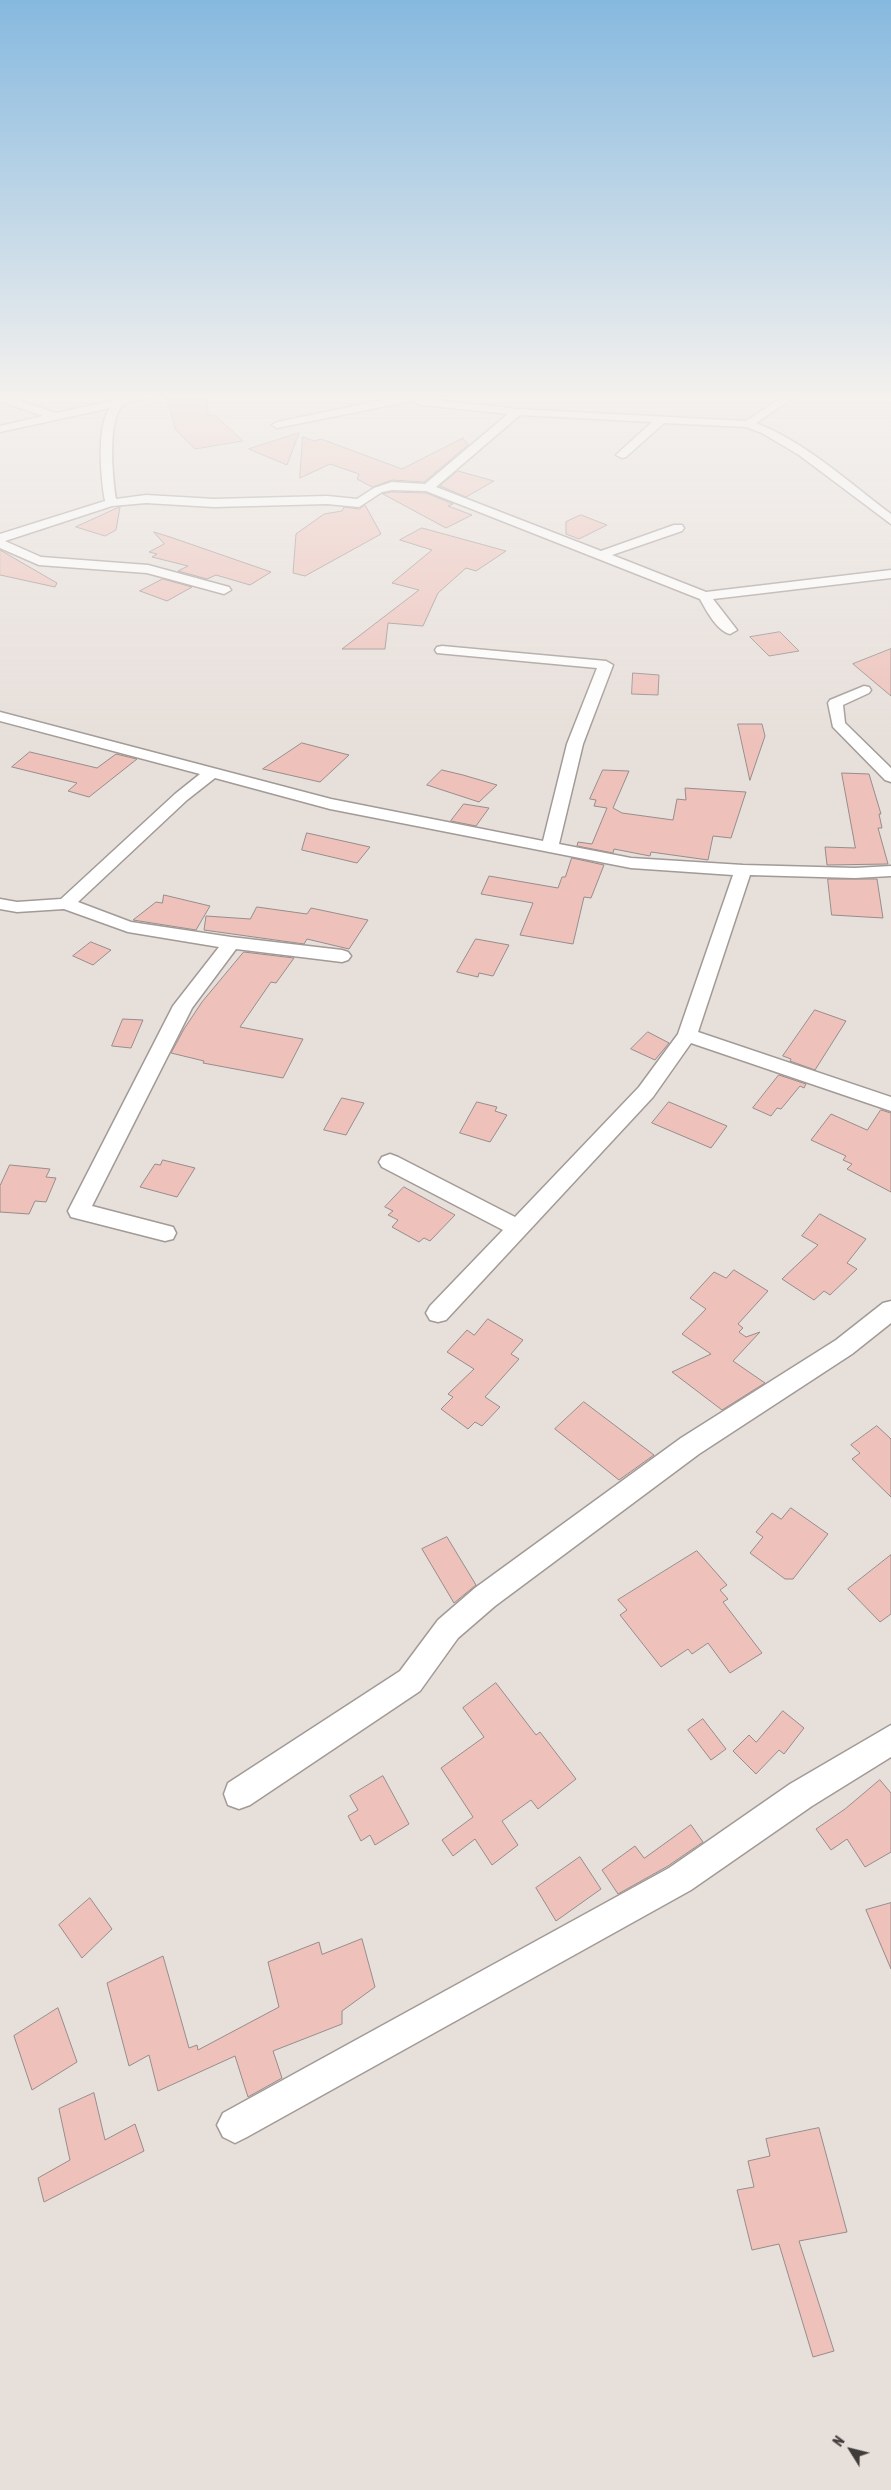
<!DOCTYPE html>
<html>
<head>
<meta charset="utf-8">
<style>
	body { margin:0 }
	#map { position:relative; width:891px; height:2490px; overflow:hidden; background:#e7dfda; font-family:"Asap Condensed",sans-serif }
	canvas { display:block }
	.north { position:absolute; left:826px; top:2425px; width:50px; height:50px; -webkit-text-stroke:4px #e7dfda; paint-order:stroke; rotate:306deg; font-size:14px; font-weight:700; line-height:20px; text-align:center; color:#3f3c3a }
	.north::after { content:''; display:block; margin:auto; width:18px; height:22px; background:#3f3c3a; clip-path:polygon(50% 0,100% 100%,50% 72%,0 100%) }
</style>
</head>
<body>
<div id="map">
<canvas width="891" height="2490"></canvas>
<div class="north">N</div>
</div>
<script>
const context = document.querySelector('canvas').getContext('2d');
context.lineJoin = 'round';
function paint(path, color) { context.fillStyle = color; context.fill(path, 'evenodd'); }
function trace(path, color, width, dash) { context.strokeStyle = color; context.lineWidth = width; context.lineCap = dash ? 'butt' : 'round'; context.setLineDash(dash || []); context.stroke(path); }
const building = new Path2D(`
	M 166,396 L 207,396 L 208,415 L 216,416 L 243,441 L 195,449 L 176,430 Z
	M 299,433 L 287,465 L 249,449 Z
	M 303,437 L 314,441 L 321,439 L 402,469 L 463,438 L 468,445 L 424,482 L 392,480 L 372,487 L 357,479 L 359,474 L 330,464 L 300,478 Z
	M 458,471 L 494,481 L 466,497 L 440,486 Z
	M 392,492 L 426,493 L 453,504 L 448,506 L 472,515 L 446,528 L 383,494 Z
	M 365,505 L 381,534 L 305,576 L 293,573 L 296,534 L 324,514 L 342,511 L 344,507 L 359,509 Z
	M 120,507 L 116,530 L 105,536 L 76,527 Z
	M 581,515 L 607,525 L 579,539 L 566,534 L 566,522 Z
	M 422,528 L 506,551 L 476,571 L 466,568 L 438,593 L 423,626 L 388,623 L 385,649 L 342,649 L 419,590 L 392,583 L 432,550 L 400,540 Z
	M 154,532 L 173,538 L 271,572 L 250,585 L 216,575 L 207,579 L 178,571 L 188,566 L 152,557 L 157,554 L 149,552 L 164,544 Z
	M 0,550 L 57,583 L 55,587 L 0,575 Z
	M 163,579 L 192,587 L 167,601 L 140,591 Z
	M 780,632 L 799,651 L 769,656 L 750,637 Z
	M 891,649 L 891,696 L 853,664 Z
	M 633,673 L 659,675 L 658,695 L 632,694 Z
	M 738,724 L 762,724 L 765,736 L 750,780 Z
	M 302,743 L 349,755 L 320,782 L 263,769 Z
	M 30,752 L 97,768 L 116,754 L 137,759 L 89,797 L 68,791 L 77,783 L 12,767 Z
	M 442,770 L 463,775 L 497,785 L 479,802 L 427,785 Z
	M 603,770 L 629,771 L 613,808 L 622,813 L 673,820 L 677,799 L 686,800 L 685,788 L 746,792 L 731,838 L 713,836 L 708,860 L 651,852 L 650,856 L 614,849 L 613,853 L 577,846 L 578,842 L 592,844 L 607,808 L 594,806 L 596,800 L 590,799 Z
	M 842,773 L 869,774 L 881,814 L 879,814 L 882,828 L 878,828 L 888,864 L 827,865 L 825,847 L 855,848 Z
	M 464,804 L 489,808 L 476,826 L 451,821 Z
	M 307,833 L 370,847 L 357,863 L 302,850 Z
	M 572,858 L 604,865 L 591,898 L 584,897 L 573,944 L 520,935 L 533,903 L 481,894 L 489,876 L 558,888 L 562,877 L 565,877 Z
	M 828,879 L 877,879 L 883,918 L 832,915 Z
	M 164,895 L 210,906 L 196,930 L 133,920 L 156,902 L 162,903 Z
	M 257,907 L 307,914 L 311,908 L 368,920 L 349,949 L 307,939 L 304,944 L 204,930 L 206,916 L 250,919 Z
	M 476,939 L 509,945 L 493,976 L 479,973 L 478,977 L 457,972 Z
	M 91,942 L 111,950 L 93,965 L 73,956 Z
	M 244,952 L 294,958 L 276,983 L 271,982 L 240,1027 L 303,1039 L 283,1078 L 203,1063 L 204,1061 L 171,1053 L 184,1029 L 202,1002 Z
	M 815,1010 L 846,1021 L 815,1070 L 790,1061 L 791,1059 L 783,1056 Z
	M 123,1019 L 143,1020 L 131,1048 L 112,1046 Z
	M 648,1032 L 669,1043 L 655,1060 L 631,1049 Z
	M 779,1075 L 806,1084 L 804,1088 L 800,1086 L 781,1109 L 777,1108 L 771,1116 L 753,1108 Z
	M 342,1098 L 364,1103 L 346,1135 L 324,1130 Z
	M 477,1102 L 497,1107 L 495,1111 L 507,1115 L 490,1142 L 460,1133 Z
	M 669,1102 L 727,1126 L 711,1148 L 652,1123 Z
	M 881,1110 L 891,1113 L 891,1192 L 847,1169 L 852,1164 L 843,1160 L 846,1156 L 811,1140 L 831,1114 L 867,1130 Z
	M 163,1160 L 195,1168 L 177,1197 L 140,1187 L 155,1164 L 160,1165 Z
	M 10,1165 L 50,1169 L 46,1177 L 56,1178 L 46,1202 L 35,1201 L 29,1214 L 0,1212 L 0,1186 Z
	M 404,1187 L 455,1215 L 430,1241 L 424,1238 L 419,1242 L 392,1227 L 398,1220 L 388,1215 L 393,1211 L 385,1207 Z
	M 820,1214 L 866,1239 L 847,1263 L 857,1269 L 830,1295 L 824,1291 L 814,1300 L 782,1279 L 818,1245 L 802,1236 Z
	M 734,1270 L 768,1291 L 738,1324 L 743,1328 L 739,1332 L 746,1337 L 760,1332 L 733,1361 L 765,1383 L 722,1410 L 672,1372 L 711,1354 L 682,1334 L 706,1309 L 690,1298 L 714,1272 L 726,1278 Z
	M 488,1319 L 523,1340 L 511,1354 L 519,1359 L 485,1397 L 500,1407 L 482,1426 L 475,1422 L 468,1429 L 441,1409 L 453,1397 L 448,1394 L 474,1369 L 447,1352 L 467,1330 L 474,1335 Z
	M 584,1402 L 654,1455 L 619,1480 L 555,1429 Z
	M 877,1426 L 891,1439 L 891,1497 L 852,1459 L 860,1453 L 851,1445 Z
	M 791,1508 L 828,1534 L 793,1579 L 785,1579 L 750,1553 L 763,1537 L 756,1532 L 772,1513 L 781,1519 Z
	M 447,1537 L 476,1585 L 454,1603 L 422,1549 Z
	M 697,1551 L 727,1585 L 720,1590 L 728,1599 L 723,1602 L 762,1653 L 730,1673 L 708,1643 L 692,1654 L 688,1649 L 661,1667 L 620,1615 L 627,1610 L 618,1600 Z
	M 891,1555 L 891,1614 L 880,1622 L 848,1589 Z
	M 496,1683 L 536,1735 L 540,1732 L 576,1779 L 538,1809 L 531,1800 L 502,1821 L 518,1845 L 492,1865 L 475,1839 L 453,1856 L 442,1840 L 473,1817 L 441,1768 L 484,1737 L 463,1708 Z
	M 783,1711 L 804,1728 L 784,1754 L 779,1750 L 756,1774 L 733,1751 L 749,1735 L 756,1742 Z
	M 703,1719 L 726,1749 L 711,1760 L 688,1730 Z
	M 383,1776 L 409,1824 L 375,1845 L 370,1835 L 361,1841 L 348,1816 L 358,1810 L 350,1796 Z
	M 880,1780 L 891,1793 L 891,1852 L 865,1867 L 847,1839 L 831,1850 L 816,1829 L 845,1809 Z
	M 691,1825 L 703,1842 L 668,1866 L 618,1894 L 602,1870 L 635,1846 L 644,1858 Z
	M 580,1857 L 601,1889 L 556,1921 L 536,1888 Z
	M 90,1898 L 112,1929 L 82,1958 L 59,1925 Z
	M 891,1903 L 891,1969 L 866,1910 Z
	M 362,1939 L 375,1987 L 342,2011 L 342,2024 L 273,2051 L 282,2078 L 248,2097 L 235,2056 L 158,2091 L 149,2055 L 129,2066 L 107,1983 L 163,1956 L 189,2048 L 197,2045 L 198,2050 L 279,2007 L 268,1962 L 319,1942 L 322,1954 Z
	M 58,2008 L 77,2062 L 32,2090 L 14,2036 Z
	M 94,2093 L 105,2140 L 135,2124 L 144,2151 L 44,2202 L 38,2178 L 70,2160 L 59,2109 Z
	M 819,2128 L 847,2232 L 799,2241 L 834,2351 L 813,2357 L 779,2244 L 752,2250 L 737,2190 L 754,2187 L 748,2161 L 770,2156 L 766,2139 Z`);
const minor = new Path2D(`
	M 0,396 L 7,396 L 56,413 L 111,401 L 109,398 L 110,396 L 118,396 L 121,399 L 153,396 L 152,398 C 144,400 132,400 125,404 C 106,415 113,480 116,499 L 146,495 L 214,499 L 327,496 L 357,499 L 374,488 L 392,482 L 425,484 L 508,414 L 422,405 L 411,401 L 277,428 L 272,425 L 277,422 L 403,396 L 517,409 L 746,421 L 784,396 L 796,396 L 756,423 C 807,443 848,482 891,514 L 891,524 L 799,455 L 762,433 L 746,427 L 664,423 L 626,457 L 622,458 L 616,455 L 618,453 L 652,422 L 520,415 L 436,487 L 601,551 L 674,525 L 682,525 L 684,528 L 682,531 L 612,555 L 706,592 L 891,570 L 891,578 L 713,599 L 737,630 L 730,634 C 717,631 706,610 700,599 L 426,491 L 392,490 L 382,492 L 359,507 L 327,504 L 214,507 L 146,503 L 112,506 L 5,541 L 41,557 L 148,565 L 229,587 L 231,590 L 224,594 L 147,573 L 39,565 L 0,548 L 0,534 L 105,501 C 101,479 96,426 110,408 L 0,432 L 0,426 L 43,416 L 0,401 Z
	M 442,646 L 606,661 L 613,665 L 583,744 L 559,844 L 631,858 L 743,865 L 855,868 L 891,866 L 891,876 L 855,878 L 750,875 L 698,1032 L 891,1097 L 891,1111 L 691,1043 L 653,1097 L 446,1320 L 438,1322 L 430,1320 L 426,1313 L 430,1306 L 503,1230 L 382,1167 L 379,1162 L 382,1157 L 390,1154 L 398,1157 L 515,1217 L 639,1087 L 678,1034 L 733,875 L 631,868 L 330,809 L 215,778 L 187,800 L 78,902 L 131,922 L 231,937 L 342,950 L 348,952 L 351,956 L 348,960 L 342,962 L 236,949 L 192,1008 L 92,1206 L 173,1227 L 176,1233 L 173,1239 L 165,1241 L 71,1217 L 68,1211 L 173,1006 L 219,947 L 128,932 L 64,909 L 17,912 L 0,909 L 0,899 L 17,902 L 61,899 L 175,794 L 200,774 L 0,721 L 0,712 L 331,799 L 543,841 L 567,744 L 597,668 L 437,653 L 435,650 L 437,647 Z
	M 864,686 L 869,687 L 871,690 L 869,693 L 843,705 L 845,723 L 891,768 L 891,782 L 885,780 L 833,727 L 828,703 L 830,700 Z
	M 891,1301 L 891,1323 L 852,1354 L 699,1454 L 495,1606 L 458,1638 L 420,1691 L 250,1805 L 239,1809 L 228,1805 L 224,1794 L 228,1783 L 400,1671 L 438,1620 L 475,1588 L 681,1438 L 836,1340 L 883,1303 Z
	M 891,1725 L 891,1757 L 812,1806 L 691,1890 L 247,2137 L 235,2143 L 223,2137 L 217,2125 L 223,2113 L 669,1868 L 790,1784 Z`);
paint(building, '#eec1ba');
trace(building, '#968d8c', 1);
trace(minor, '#a29a96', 3);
paint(minor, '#fff');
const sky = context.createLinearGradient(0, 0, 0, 745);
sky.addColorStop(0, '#86b9df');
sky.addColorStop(0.53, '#f4f1ee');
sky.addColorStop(1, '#f4f1ee00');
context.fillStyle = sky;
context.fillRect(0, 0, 891, 745);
</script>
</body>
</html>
